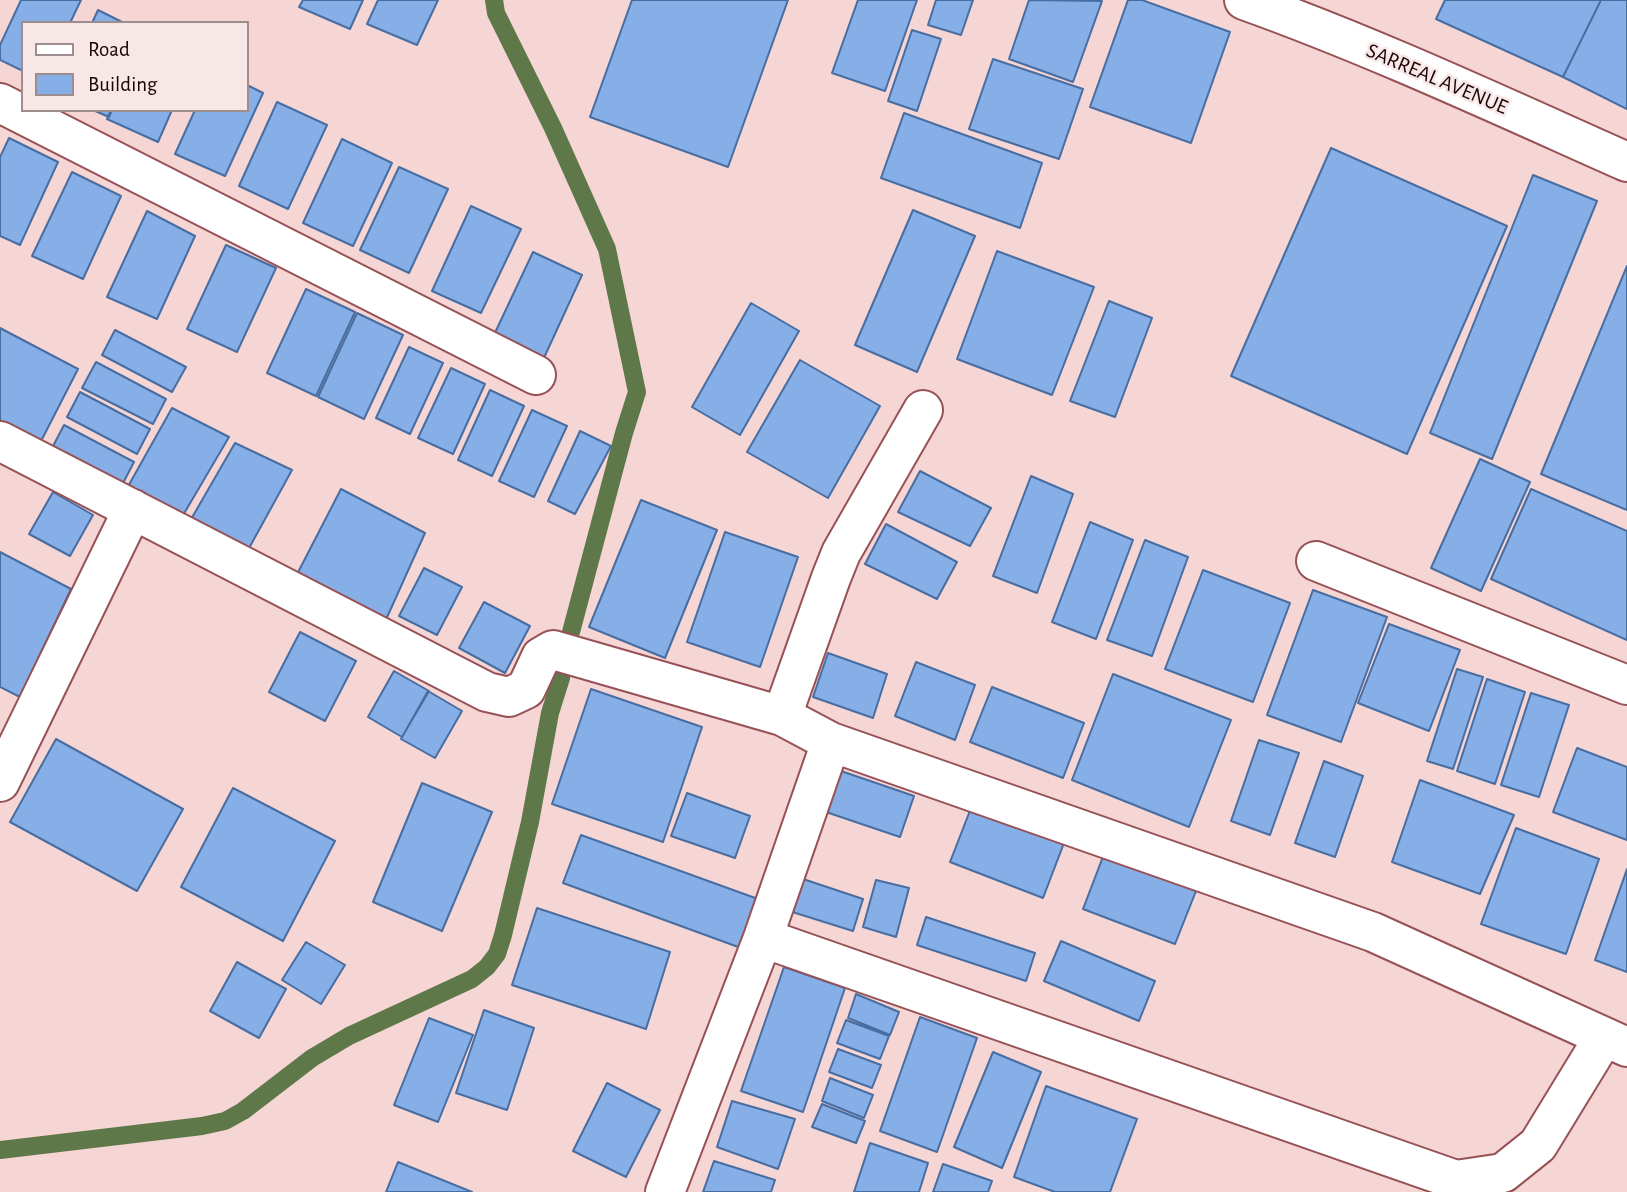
<!DOCTYPE html>
<html>
<head>
<meta charset="utf-8">
<style>
	body { margin:0 }
	#map { position:relative; width:1627px; height:1192px; overflow:hidden; background:#f6d5d5; font-family:"Alegreya Sans",sans-serif }
	canvas { display:block }
	.legend { position:absolute; left:21px; top:21px; width:228px; height:91px; box-sizing:border-box; background:#f7e7e7; border:2px solid #9f8c8d; margin:0; padding:9px 12px; list-style:none; font-size:21px; color:#1b0305 }
	.legend li { display:flex; align-items:center; gap:14px; height:35px }
	.legend b { width:35px; border:2px solid #9f8c8d }
</style>
</head>
<body>
<div id="map">
<canvas width="1627" height="1192"></canvas>
<ul class="legend">
<li><b style="height:9px;background:#fff"></b>Road</li>
<li><b style="height:19px;background:#87afe7"></b>Building</li>
</ul>
</div>
<script>
const context = document.querySelector('canvas').getContext('2d');
context.lineJoin = 'round';
function trace(path, color, width, dash) { context.strokeStyle = color; context.lineWidth = width; context.lineCap = dash ? 'butt' : 'round'; context.setLineDash(dash || []); context.stroke(path); }
function paint(path, color) { context.fillStyle = color; context.fill(path, 'evenodd'); }
function label(font, color, halo, rows, align = 'center') {
  context.font = font + ' "Alegreya Sans",sans-serif'; context.lineWidth = 5; context.setLineDash([]); context.textBaseline = 'middle'; context.strokeStyle = halo; context.fillStyle = color; for (const [text, x, y, turn = 0] of rows) {
    context.save(); context.translate(x, y); context.rotate((+turn || 0) * Math.PI / 180); context.textAlign = isNaN(turn) ? turn : align; if (halo) context.strokeText(text, 0, 0); context.fillText(text, 0, 0); context.restore();
  }
}
const stream = new Path2D(`
	M 494,0 L 496,13 L 553,128 L 607,249 L 637,392 L 624,433 L 571,632
	M 0,1150 L 202,1126 L 225,1121 L 243,1111 L 312,1058 L 349,1036 L 472,979 L 487,967 L 497,954 L 503,935 L 530,822 L 550,713 L 561,678`);
const building = new Path2D(`
	M 21,0 L 81,0 L 70,23 L 23,23 L 23,71 L 0,60 L 0,45 Z
	M 303,0 L 363,0 L 350,29 L 299,7 Z
	M 378,0 L 438,0 L 417,45 L 367,24 Z
	M 632,0 L 788,0 L 728,167 L 590,117 Z
	M 858,0 L 917,0 L 885,91 L 832,73 Z
	M 936,0 L 973,0 L 961,35 L 928,25 Z
	M 1029,0 L 1102,1 L 1073,82 L 1009,59 Z
	M 1128,0 L 1142,0 L 1230,32 L 1191,143 L 1090,107 Z
	M 1445,0 L 1601,0 L 1563,77 L 1436,19 Z
	M 1601,0 L 1627,0 L 1627,109 L 1563,77 Z
	M 98,10 L 124,23 L 92,23 Z
	M 912,30 L 941,39 L 917,111 L 888,101 Z
	M 993,59 L 1083,89 L 1059,159 L 969,129 Z
	M 247,85 L 263,93 L 225,176 L 175,154 L 195,110 L 247,110 Z
	M 277,102 L 327,125 L 288,209 L 239,186 Z
	M 93,110 L 112,110 L 109,117 Z
	M 111,110 L 172,110 L 158,142 L 107,119 Z
	M 904,113 L 1042,163 L 1020,228 L 881,178 Z
	M 9,138 L 58,162 L 20,245 L 0,236 L 0,157 Z
	M 342,139 L 392,163 L 353,246 L 303,223 Z
	M 1331,148 L 1507,226 L 1407,454 L 1231,376 Z
	M 399,167 L 448,189 L 409,273 L 360,250 Z
	M 72,172 L 121,196 L 83,279 L 32,256 Z
	M 1533,175 L 1597,201 L 1492,459 L 1430,433 Z
	M 471,206 L 521,229 L 481,313 L 432,291 Z
	M 913,210 L 975,236 L 917,372 L 855,345 Z
	M 147,211 L 195,236 L 157,319 L 107,297 Z
	M 226,245 L 276,268 L 237,352 L 187,329 Z
	M 997,251 L 1094,287 L 1052,395 L 957,359 Z
	M 533,252 L 582,275 L 543,360 L 493,337 Z
	M 1627,266 L 1627,510 L 1541,474 Z
	M 306,289 L 355,312 L 316,396 L 267,373 Z
	M 1109,301 L 1152,318 L 1115,417 L 1070,401 Z
	M 751,303 L 799,331 L 740,435 L 692,407 Z
	M 357,313 L 403,335 L 364,419 L 318,397 Z
	M 0,328 L 78,369 L 38,447 L 0,428 Z
	M 115,330 L 186,367 L 172,392 L 102,355 Z
	M 409,347 L 443,363 L 410,434 L 376,418 Z
	M 800,360 L 880,406 L 828,498 L 747,452 Z
	M 96,362 L 166,399 L 153,424 L 82,388 Z
	M 451,368 L 485,384 L 453,454 L 418,438 Z
	M 490,390 L 524,406 L 492,476 L 458,460 Z
	M 80,392 L 150,429 L 137,454 L 67,417 Z
	M 172,408 L 229,437 L 182,517 L 126,490 Z
	M 532,410 L 567,426 L 534,497 L 499,481 Z
	M 64,425 L 134,462 L 121,487 L 51,450 Z
	M 580,431 L 611,446 L 575,514 L 548,501 Z
	M 235,443 L 292,470 L 248,550 L 190,521 Z
	M 1480,459 L 1530,482 L 1481,591 L 1431,568 Z
	M 920,471 L 991,508 L 970,546 L 898,512 Z
	M 1031,476 L 1073,494 L 1037,593 L 993,576 Z
	M 341,489 L 425,533 L 384,624 L 293,582 Z
	M 1531,489 L 1627,531 L 1627,640 L 1491,579 Z
	M 53,492 L 93,515 L 70,556 L 29,534 Z
	M 641,500 L 717,530 L 665,658 L 589,627 Z
	M 1090,522 L 1133,540 L 1096,639 L 1052,622 Z
	M 886,524 L 957,562 L 937,599 L 865,564 Z
	M 725,532 L 798,557 L 760,667 L 687,642 Z
	M 1145,540 L 1188,557 L 1152,656 L 1107,640 Z
	M 0,552 L 71,589 L 20,697 L 0,687 Z
	M 424,568 L 462,587 L 437,635 L 399,616 Z
	M 1203,570 L 1290,603 L 1253,702 L 1165,669 Z
	M 1313,590 L 1387,617 L 1341,742 L 1267,715 Z
	M 484,602 L 530,626 L 505,673 L 459,648 Z
	M 1389,624 L 1460,650 L 1429,731 L 1358,703 Z
	M 300,632 L 356,661 L 325,721 L 269,692 Z
	M 828,653 L 887,674 L 873,718 L 813,697 Z
	M 916,662 L 975,685 L 955,740 L 895,716 Z
	M 1457,669 L 1483,677 L 1453,769 L 1427,761 Z
	M 394,671 L 429,691 L 402,737 L 368,717 Z
	M 1113,674 L 1231,720 L 1189,827 L 1072,780 Z
	M 1487,679 L 1525,692 L 1495,784 L 1457,771 Z
	M 992,687 L 1084,723 L 1063,778 L 970,742 Z
	M 591,689 L 702,727 L 663,842 L 552,804 Z
	M 428,691 L 462,711 L 435,758 L 401,739 Z
	M 1531,693 L 1569,705 L 1539,797 L 1501,785 Z
	M 56,739 L 183,809 L 137,891 L 10,822 Z
	M 1259,740 L 1299,753 L 1270,835 L 1231,821 Z
	M 1577,748 L 1627,767 L 1627,840 L 1553,812 Z
	M 1324,761 L 1363,776 L 1335,857 L 1295,843 Z
	M 841,771 L 914,796 L 900,837 L 826,812 Z
	M 1420,780 L 1514,815 L 1480,894 L 1392,862 Z
	M 422,783 L 492,812 L 442,931 L 373,902 Z
	M 233,788 L 335,841 L 283,941 L 181,887 Z
	M 687,793 L 750,816 L 735,858 L 671,836 Z
	M 971,808 L 1064,843 L 1043,898 L 950,862 Z
	M 1516,828 L 1599,859 L 1566,954 L 1481,924 Z
	M 581,835 L 758,899 L 741,948 L 563,883 Z
	M 1104,854 L 1196,891 L 1175,944 L 1083,909 Z
	M 1627,869 L 1627,972 L 1595,960 Z
	M 797,877 L 863,899 L 853,931 L 786,910 Z
	M 876,880 L 909,888 L 896,937 L 863,927 Z
	M 537,908 L 670,952 L 646,1029 L 512,985 Z
	M 926,917 L 1035,953 L 1026,981 L 917,945 Z
	M 1061,941 L 1155,981 L 1139,1021 L 1044,981 Z
	M 306,942 L 345,965 L 321,1004 L 282,980 Z
	M 237,962 L 286,989 L 259,1038 L 210,1011 Z
	M 784,967 L 845,988 L 803,1112 L 741,1091 Z
	M 856,994 L 899,1012 L 890,1035 L 848,1018 Z
	M 484,1010 L 534,1028 L 507,1110 L 456,1093 Z
	M 920,1017 L 977,1038 L 937,1152 L 880,1131 Z
	M 429,1018 L 473,1035 L 438,1122 L 394,1105 Z
	M 846,1020 L 889,1036 L 880,1059 L 837,1043 Z
	M 838,1049 L 881,1065 L 872,1088 L 829,1072 Z
	M 993,1052 L 1041,1072 L 1002,1168 L 954,1147 Z
	M 830,1078 L 873,1095 L 864,1118 L 822,1101 Z
	M 607,1083 L 660,1110 L 626,1177 L 573,1151 Z
	M 1046,1086 L 1137,1119 L 1110,1192 L 1055,1192 L 1014,1177 Z
	M 732,1101 L 795,1119 L 778,1169 L 717,1147 Z
	M 822,1104 L 865,1121 L 856,1143 L 812,1127 Z
	M 870,1143 L 928,1163 L 919,1192 L 854,1192 Z
	M 714,1161 L 775,1180 L 771,1192 L 703,1192 Z
	M 398,1162 L 472,1192 L 386,1192 Z
	M 943,1164 L 992,1181 L 988,1192 L 933,1192 Z`);
const minor = new Path2D(`
	M 1244,0 C 1375,47 1501,106 1627,162
	M 0,103 L 536,375
	M 0,441 L 487,692 L 509,697 L 526,689 L 541,657 L 553,650 L 782,716 L 831,742 L 1373,932 L 1627,1047
	M 1316,561 L 1627,685
	M 782,716 L 831,578 L 841,553 L 923,410
	M 0,782 L 133,509
	M 763,938 L 831,742
	M 665,1192 L 763,938 L 1456,1180 L 1503,1173 L 1538,1145 L 1604,1037`);
const streetNames = [
	["SARREAL AVENUE",1437,79,23]
];
trace(stream, '#5e7849', 18);
paint(building, '#87afe7');
trace(building, '#486da0', 2);
trace(minor, '#975257', 42);
trace(minor, '#fff', 38);
label('21px', '#1b0305', '#f7e7e7', streetNames);
</script>
</body>
</html>
